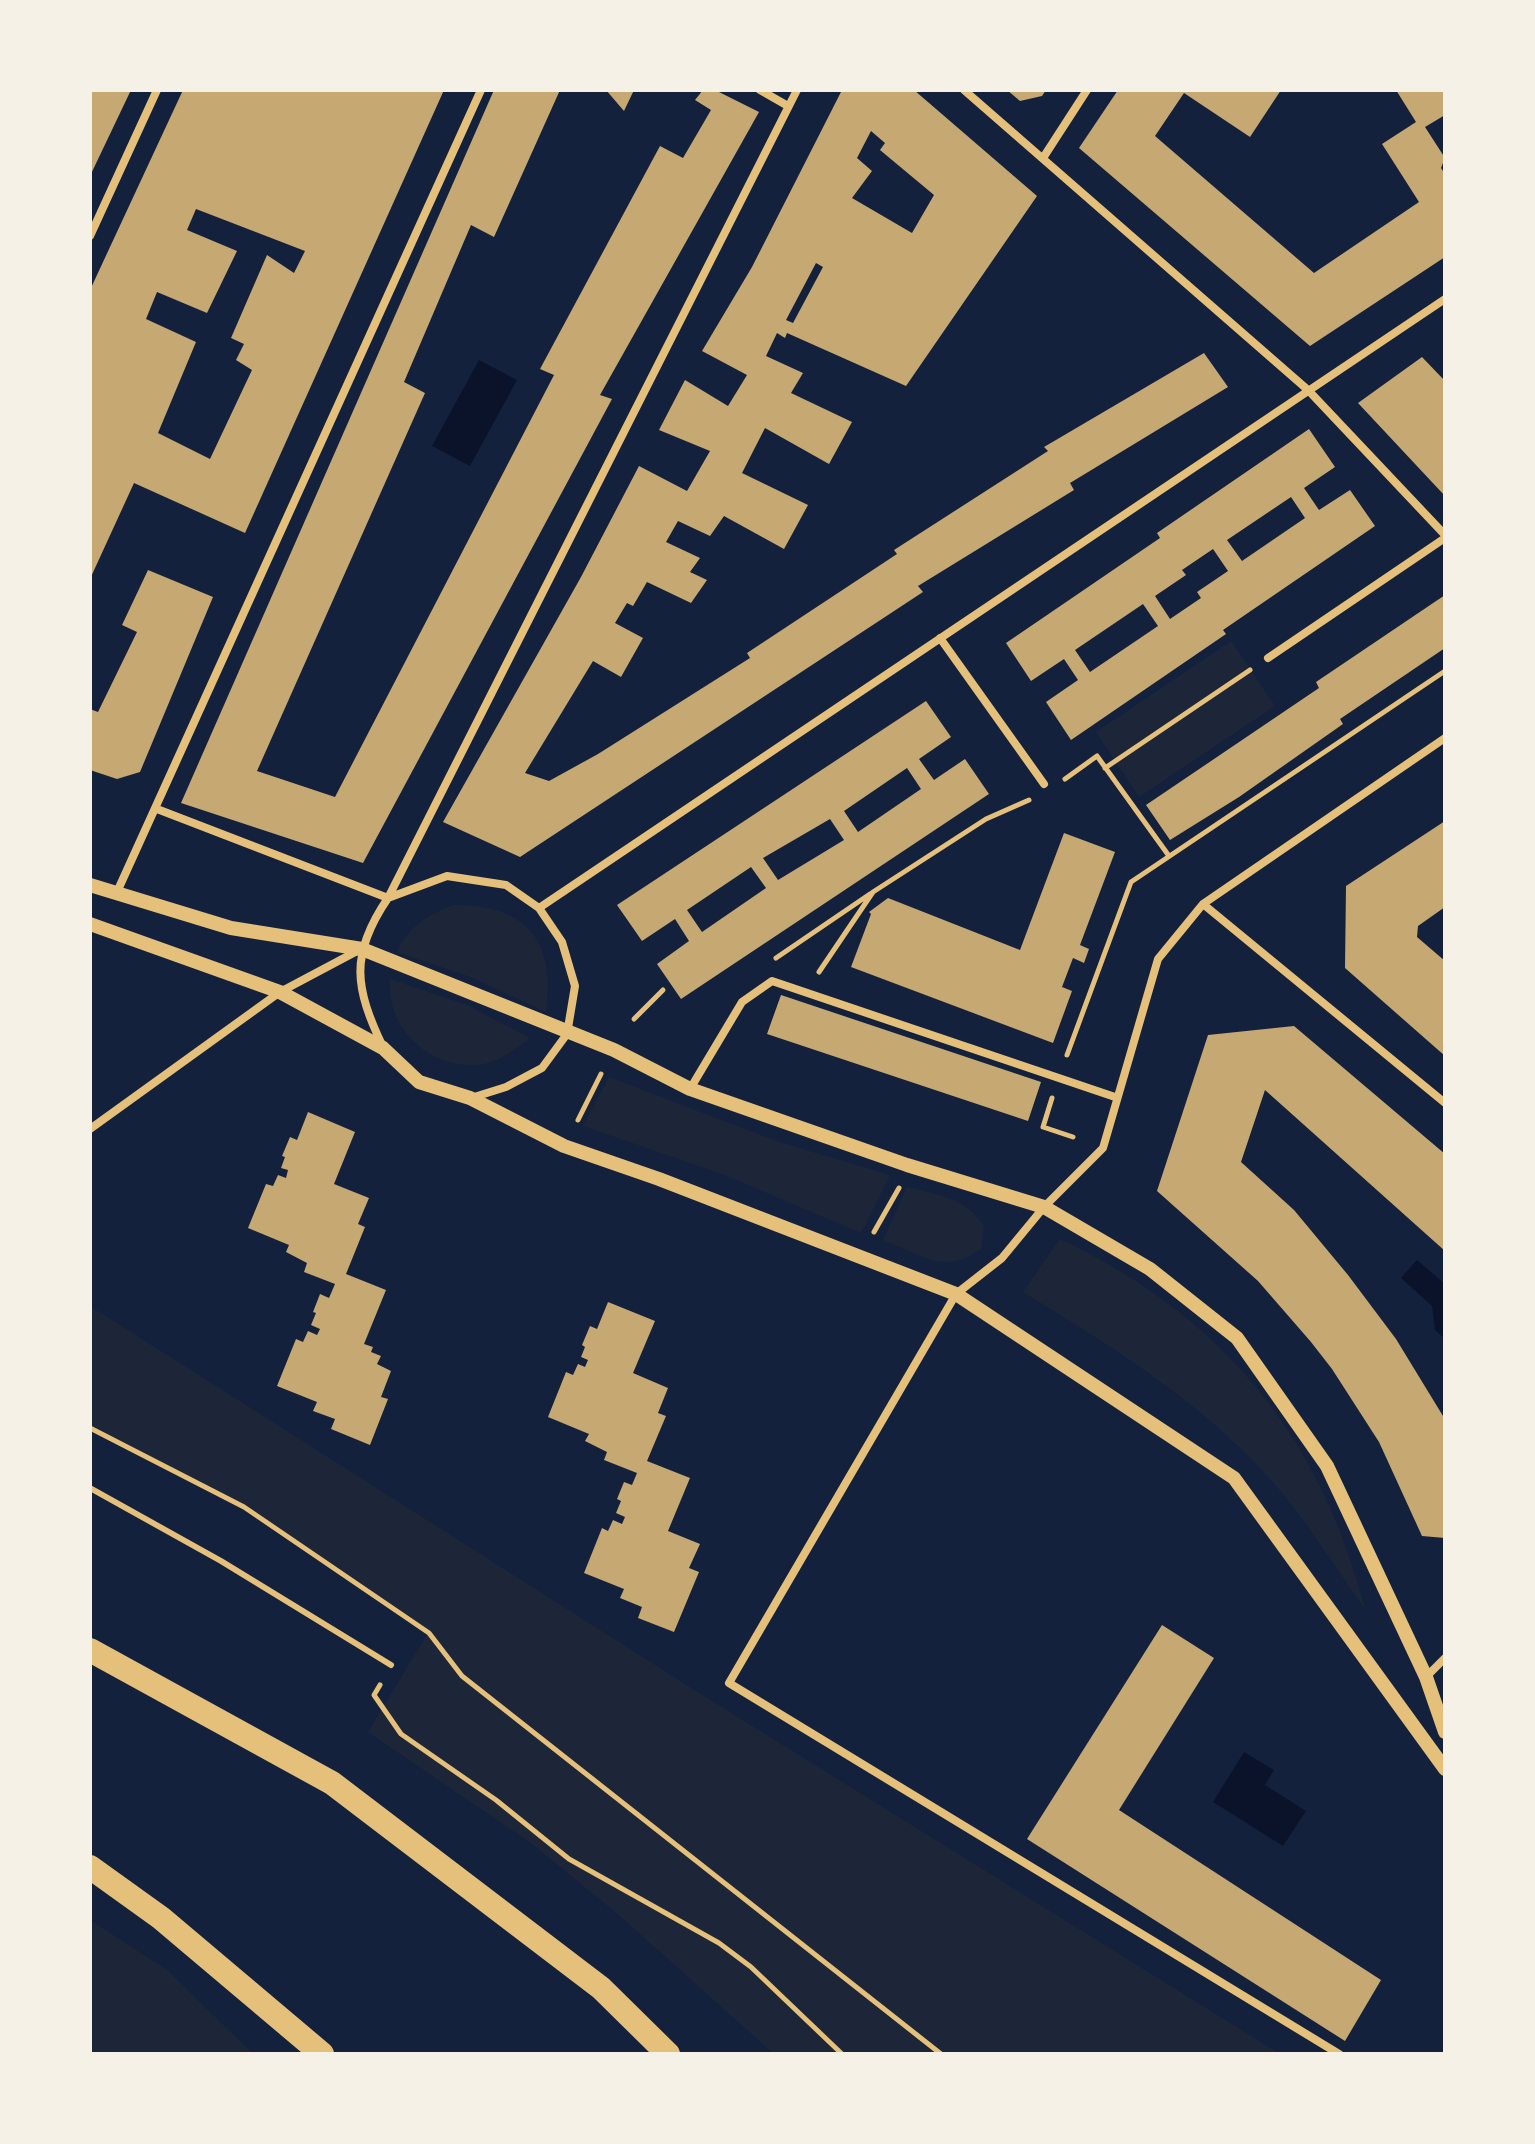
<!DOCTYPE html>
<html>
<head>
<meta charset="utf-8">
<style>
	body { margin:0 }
	#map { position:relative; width:1535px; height:2144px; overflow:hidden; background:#14213d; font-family:"DM Sans",sans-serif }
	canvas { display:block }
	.frame { position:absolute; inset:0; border:92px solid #f6f1e7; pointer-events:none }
</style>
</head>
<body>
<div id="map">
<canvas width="1535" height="2144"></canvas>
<div class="frame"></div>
</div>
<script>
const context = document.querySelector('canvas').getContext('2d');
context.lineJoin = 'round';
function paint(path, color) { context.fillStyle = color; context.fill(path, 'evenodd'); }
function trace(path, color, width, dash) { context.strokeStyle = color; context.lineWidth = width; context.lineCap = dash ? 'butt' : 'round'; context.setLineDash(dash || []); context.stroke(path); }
const green = new Path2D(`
	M 1231,641 L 1275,706 L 1139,797 L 1096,732 Z
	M 453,905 C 527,905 556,940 546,1012 L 473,978 L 397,952 C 409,926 428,915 453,905 Z
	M 390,979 L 467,1005 L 530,1038 C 513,1051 497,1064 475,1065 C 427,1067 386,1027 390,979 Z
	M 609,1077 L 779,1142 L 890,1175 L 861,1233 L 725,1175 L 583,1126 Z
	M 907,1187 C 938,1195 965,1197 984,1226 L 981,1249 C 942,1276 922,1254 883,1240 Z
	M 1060,1239 C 1222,1316 1320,1435 1365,1609 C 1338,1571 1312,1530 1283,1494 C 1212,1408 1116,1349 1023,1292 Z
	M 90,1306 L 696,1691 L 1280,2054 L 774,2054 L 620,1916 L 531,1843 L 368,1732 L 428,1633 L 244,1507 L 90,1429 Z
	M 90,1920 L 167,1970 L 253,2054 L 90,2054 Z`);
const water = new Path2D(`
	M 479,360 L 517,380 L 470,466 L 432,446 Z
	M 1417,1260 L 1445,1284 L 1445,1339 L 1435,1330 L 1432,1306 L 1401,1278 Z
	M 1244,1752 L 1274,1770 L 1265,1785 L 1306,1811 L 1283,1846 L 1213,1802 Z`);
const building = new Path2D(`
	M 90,90 L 131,90 L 90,176 Z
	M 183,90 L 444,90 L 245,533 L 134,483 L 90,579 L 90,290 ZM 196,209 L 305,251 L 294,273 L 267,255 L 231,338 L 244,344 L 236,360 L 252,370 L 210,459 L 158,433 L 196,342 L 146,319 L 157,292 L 207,313 L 237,251 L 187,230 Z
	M 494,90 L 560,90 L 494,237 L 471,225 L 404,382 L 425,393 L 257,771 L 335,797 L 554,375 L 540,369 L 660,146 L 683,158 L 711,110 L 695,100 L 703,90 L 715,90 L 759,112 L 600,395 L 612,399 L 363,863 L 181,803 Z
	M 606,90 L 634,90 L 624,111 Z
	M 842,90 L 914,90 L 1037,196 L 906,386 L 787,333 L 785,338 L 777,333 L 766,356 L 803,373 L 791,393 L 852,422 L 829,464 L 765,428 L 742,473 L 808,505 L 784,549 L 724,516 L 710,536 L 678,521 L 666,542 L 700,558 L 690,572 L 707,580 L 691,603 L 647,582 L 633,606 L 627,603 L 615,623 L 643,638 L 621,677 L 593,661 L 525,773 L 549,781 L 598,754 L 750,658 L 747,653 L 897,554 L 894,550 L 1048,451 L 1044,447 L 1204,353 L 1228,387 L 1070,483 L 1074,490 L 918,586 L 923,592 L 520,857 L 443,822 L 581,577 L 639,466 L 687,491 L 710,451 L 659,430 L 685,380 L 728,406 L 747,375 L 702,351 L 752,267 ZM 871,131 L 885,143 L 880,150 L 934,195 L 912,233 L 852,198 L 872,171 L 857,158 ZM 816,263 L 823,267 L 793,323 L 786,320 Z
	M 1007,90 L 1046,90 L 1042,96 L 1020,101 Z
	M 1118,90 L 1281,90 L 1250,137 L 1184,93 L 1155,136 L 1314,273 L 1419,202 L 1382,144 L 1416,122 L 1396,90 L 1445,90 L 1445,115 L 1425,127 L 1445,158 L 1441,168 L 1445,174 L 1445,257 L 1310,346 L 1079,148 Z
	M 1422,357 L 1445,381 L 1445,496 L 1358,403 Z
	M 1309,429 L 1335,467 L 1304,488 L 1319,510 L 1350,490 L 1375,526 L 1223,630 L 1226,634 L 1071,740 L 1046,702 L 1078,680 L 1064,659 L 1031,681 L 1006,643 L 1160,538 L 1157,533 ZM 1291,497 L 1305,518 L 1242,561 L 1227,540 ZM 1213,549 L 1228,571 L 1197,592 L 1201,598 L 1170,619 L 1155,596 L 1186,575 L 1182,570 ZM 1143,604 L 1158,626 L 1090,672 L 1075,650 Z
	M 148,570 L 213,597 L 140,772 L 117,779 L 90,770 L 90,709 L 98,712 L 137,632 L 122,625 Z
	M 1445,595 L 1445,648 L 1340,719 L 1343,724 L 1239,797 L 1170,840 L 1146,805 L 1319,688 L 1316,682 Z
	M 926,701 L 951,737 L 919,759 L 934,780 L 965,759 L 989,794 L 681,999 L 657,964 L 689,941 L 675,919 L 642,941 L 617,905 ZM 907,768 L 921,789 L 858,832 L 844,811 ZM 830,819 L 844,840 L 778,880 L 763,858 ZM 751,867 L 766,888 L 702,932 L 687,910 Z
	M 1445,821 L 1445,907 L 1418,926 L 1417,937 L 1445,961 L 1445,1056 L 1345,968 L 1346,886 Z
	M 1064,833 L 1115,852 L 1080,945 L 1089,949 L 1084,963 L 1073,958 L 1062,987 L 1072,991 L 1053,1043 L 851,967 L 871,914 L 869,912 L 888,898 L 1020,950 Z
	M 781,995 L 1041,1082 L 1028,1121 L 767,1034 Z
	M 1294,1026 L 1445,1154 L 1445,1251 L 1265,1090 L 1241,1162 L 1294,1210 L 1348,1275 L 1396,1339 L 1443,1416 L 1445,1538 L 1422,1536 L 1379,1442 L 1332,1369 L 1311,1342 L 1258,1281 L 1157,1191 L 1208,1035 Z
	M 308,1112 L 355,1132 L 334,1184 L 369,1198 L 358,1224 L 365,1227 L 346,1274 L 386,1290 L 364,1344 L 373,1347 L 371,1352 L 381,1356 L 377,1364 L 391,1371 L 381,1397 L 388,1399 L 370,1445 L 331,1429 L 335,1419 L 313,1411 L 317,1402 L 277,1386 L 296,1339 L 303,1342 L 308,1331 L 317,1335 L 320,1329 L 311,1325 L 316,1313 L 313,1312 L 320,1294 L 329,1298 L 335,1284 L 304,1272 L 307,1263 L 286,1252 L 289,1245 L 248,1228 L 266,1184 L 273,1186 L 278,1175 L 286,1178 L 288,1170 L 281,1168 L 285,1157 L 282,1156 L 290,1137 L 297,1140 Z
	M 608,1302 L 655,1321 L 633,1373 L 668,1388 L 658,1413 L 666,1416 L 647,1461 L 690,1478 L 668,1531 L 700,1544 L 689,1568 L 699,1572 L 674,1632 L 638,1618 L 642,1607 L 620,1598 L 624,1589 L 584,1573 L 602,1528 L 608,1531 L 613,1520 L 622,1524 L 625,1517 L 616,1513 L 621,1501 L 617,1499 L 624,1482 L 632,1485 L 637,1473 L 604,1460 L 607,1452 L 585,1441 L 589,1434 L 548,1417 L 566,1372 L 573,1375 L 578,1364 L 585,1367 L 588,1360 L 581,1357 L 585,1347 L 582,1345 L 590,1326 L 597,1329 Z
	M 1162,1625 L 1214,1658 L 1119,1810 L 1381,1980 L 1345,2041 L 1027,1839 Z`);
const path = new Path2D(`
	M 1105,768 L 1250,670
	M 1065,779 L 1097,756 L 1169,856
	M 776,958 L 870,894
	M 819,972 L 873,892 L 986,819 L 1029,800
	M 634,1019 L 663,990
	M 1067,1055 L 1131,882 L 1445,671
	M 1052,1098 L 1043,1127 L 1073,1137
	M 578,1120 L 601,1074
	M 874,1232 L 899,1188
	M 90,1428 L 244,1507 L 429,1633 L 462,1676 L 941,2054
	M 380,1685 L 374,1695 L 401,1734 L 496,1800 L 569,1859 L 719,1943 L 751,1967 L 842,2054`);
const service = new Path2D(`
	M 90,1488 L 221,1561 L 391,1665`);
const minor = new Path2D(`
	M 760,90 L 788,106
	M 964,90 L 1308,390 L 1445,535
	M 1043,158 L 1087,90
	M 90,236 L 157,90
	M 940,638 L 1044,784
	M 1268,658 L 1445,538
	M 157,809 L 388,898 L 447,876 L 506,885 L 539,908 L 562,942 L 575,986 L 567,1034 L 542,1068 L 506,1087 L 471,1098
	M 117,892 L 481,90
	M 1203,904 L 1445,1103
	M 539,908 L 1445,299
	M 383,1047 C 355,988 349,955 388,898 L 797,90
	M 690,1089 L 742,1002 L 772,981 L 1115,1097
	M 90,1129 L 280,992 L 361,949
	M 1426,1677 L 1445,1658
	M 1339,2054 L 729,1683 L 956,1294 L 1002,1258 L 1044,1207 L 1103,1148 L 1158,959 L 1203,904 L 1445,738`);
const tertiary = new Path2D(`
	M 90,885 L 231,928 L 362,949 L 614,1050 L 690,1089 L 907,1165 L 1044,1207 L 1150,1269 L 1237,1338 L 1327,1466 L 1426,1677 L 1445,1732
	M 90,924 L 280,992 L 383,1048 L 419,1082 L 470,1098 L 564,1146 L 659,1179 L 956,1294 L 1234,1478 L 1445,1769`);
const motorway = new Path2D(`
	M 90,1650 L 332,1783 L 601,1988 L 668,2054
	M 90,1867 L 161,1918 L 322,2054`);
paint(green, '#1d2539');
paint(water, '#0b132b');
paint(building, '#c6a872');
trace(path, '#e5c07b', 5);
trace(service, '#e5c07b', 6);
trace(minor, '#e5c07b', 8);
trace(tertiary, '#e5c07b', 14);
trace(motorway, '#e5c07b', 24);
</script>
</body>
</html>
